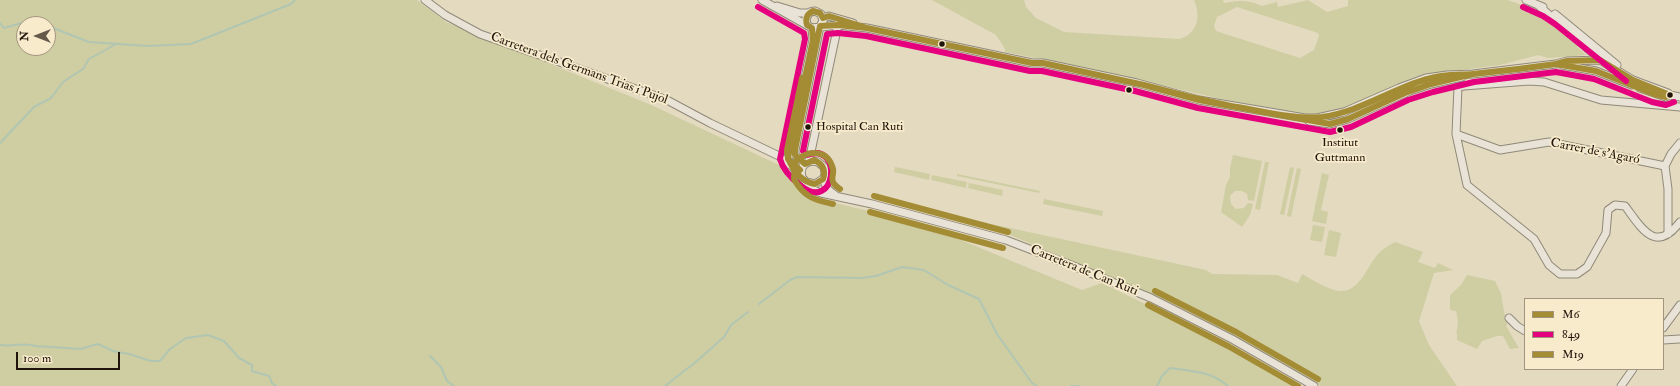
<!DOCTYPE html>
<html>
<head>
<meta charset="utf-8">
<style>
	body { margin:0 }
	#map { position:relative; width:1680px; height:386px; overflow:hidden; background:#e4dac0; font-family:"IM FELL Double Pica",serif }
	canvas { display:block }
	.legend { position:absolute; left:1524px; top:298px; width:140px; height:72px; box-sizing:border-box; background:#f7ebcc; border:1px solid #a1957f; margin:0; padding:5px 7px; list-style:none; font-size:12px; color:#21150b }
	.legend li { display:flex; align-items:center; gap:8px; height:20px }
	.legend b { width:20px; border:1px solid #a1957f }
	.north { position:absolute; left:16px; top:16px; width:40px; height:40px; box-sizing:border-box; background:#f7ebcc; border:1px solid #a1957f; border-radius:50%; rotate:270deg; font-size:11px; font-weight:700; line-height:16px; text-align:center; color:#21150b }
	.north::after { content:''; display:block; margin:auto; width:14px; height:18px; background:#655a4a; clip-path:polygon(50% 0,100% 100%,50% 72%,0 100%) }
	.scale { position:absolute; left:16px; top:352px; width:104px; height:18px; box-sizing:border-box; border:2px solid #21150b; border-top:0; padding-left:5px; font-size:12px; line-height:14px; white-space:nowrap; color:#21150b; -webkit-text-stroke:3px #f7ebcc; paint-order:stroke }
</style>
</head>
<body>
<div id="map">
<canvas width="1680" height="386"></canvas>
<ul class="legend">
<li><b style="height:5px;background:#a38c34"></b>M6</li>
<li><b style="height:5px;background:#e5007d"></b>849</li>
<li><b style="height:5px;background:#a38c34"></b>M19</li>
</ul>
<div class="north">N</div>
<div class="scale">100 m</div>
</div>
<script>
const context = document.querySelector('canvas').getContext('2d');
context.lineJoin = 'round';
function paint(path, color) { context.fillStyle = color; context.fill(path, 'evenodd'); }
function trace(path, color, width, dash) { context.strokeStyle = color; context.lineWidth = width; context.lineCap = dash ? 'butt' : 'round'; context.setLineDash(dash || []); context.stroke(path); }
function label(font, color, halo, rows, align = 'center') {
  context.font = font + ' "IM FELL Double Pica",serif'; context.lineWidth = 3.5; context.setLineDash([]); context.textBaseline = 'middle'; context.strokeStyle = halo; context.fillStyle = color; for (const [text, x, y, turn = 0] of rows) {
    context.save(); context.translate(x, y); context.rotate((+turn || 0) * Math.PI / 180); context.textAlign = isNaN(turn) ? turn : align; if (halo) context.strokeText(text, 0, 0); context.fillText(text, 0, 0); context.restore();
  }
}
const green = new Path2D(`
	M 0,0 L 417,0 L 446,22 L 649,104 L 779,165 L 796,186 L 823,200 L 922,224 L 1082,290 L 1102,283 L 1221,341 L 1300,386 L 0,386 ZM 24,24 L 48,24 L 48,48 L 24,48 Z
	M 928,0 L 1024,0 L 1026,7 L 1036,18 L 1064,32 L 1179,39 C 1198,34 1201,16 1194,0 L 1223,0 L 1224,3 C 1240,0 1248,0 1262,6 L 1277,2 L 1278,7 L 1308,0 L 1327,12 L 1348,6 L 1348,0 L 1507,0 C 1537,9 1556,23 1578,45 L 1577,47 L 1586,55 L 1548,58 L 1538,55 L 1500,65 L 1460,70 L 1429,76 L 1345,108 L 1332,111 L 1332,113 L 1311,115 L 1221,99 L 1095,70 L 1005,52 L 1005,49 L 996,35 L 932,0 ZM 1237,7 L 1318,33 L 1319,36 L 1314,50 L 1300,58 L 1216,31 L 1214,26 L 1217,17 Z
	M 1233,155 L 1262,161 L 1254,201 L 1248,200 L 1247,194 L 1242,191 L 1235,191 L 1230,196 L 1231,204 L 1236,209 L 1244,208 L 1248,203 L 1253,204 L 1250,215 L 1242,227 L 1221,212 L 1226,185 L 1230,177 L 1230,168 Z
	M 1265,162 L 1269,162 L 1260,210 L 1255,209 Z
	M 895,167 L 930,174 L 929,180 L 894,172 Z
	M 1290,167 L 1294,168 L 1284,215 L 1280,214 Z
	M 1297,168 L 1301,169 L 1291,217 L 1287,216 Z
	M 1322,173 L 1329,175 L 1321,210 L 1328,212 L 1326,224 L 1312,221 Z
	M 957,174 L 1040,191 L 1039,193 L 957,176 Z
	M 932,175 L 967,182 L 966,188 L 931,180 Z
	M 969,183 L 1003,190 L 1002,196 L 968,188 Z
	M 1044,199 L 1103,211 L 1102,216 L 1043,204 Z
	M 977,221 L 1206,270 L 1212,274 L 1277,275 L 1298,283 L 1302,274 C 1313,280 1326,289 1339,291 C 1361,293 1367,264 1380,252 C 1384,248 1390,245 1395,242 L 1423,252 L 1418,262 L 1435,268 L 1438,263 L 1453,270 L 1434,273 L 1419,321 L 1429,345 L 1457,386 L 1321,386 L 1302,374 L 1179,306 Z
	M 1313,225 L 1325,227 L 1322,242 L 1310,240 Z
	M 1329,230 L 1341,233 L 1336,257 L 1324,255 Z
	M 1467,275 L 1495,281 L 1501,293 L 1504,312 L 1508,323 L 1506,326 L 1519,348 L 1510,349 L 1503,336 L 1497,336 L 1482,341 L 1477,349 L 1457,340 L 1457,333 L 1456,332 C 1459,325 1458,319 1456,311 L 1450,310 L 1450,295 L 1461,285 Z`);
const stream = new Path2D(`
	M 0,23 L 4,28 L 25,22 L 38,24
	M 48,26 L 89,42 L 149,46 L 191,44 L 291,4 L 295,0
	M 0,143 L 34,107 L 51,98 L 63,82 L 83,69 L 89,59 L 116,44
	M 759,304 L 790,280 L 797,277 L 861,278 L 876,276 L 902,267 L 924,270 L 948,285 L 979,299 L 997,334 L 1032,383 L 1037,386
	M 0,345 C 12,347 24,342 35,346 L 80,349 L 98,344 L 113,351 L 129,354 L 151,361 L 160,361 L 170,349 L 186,338 L 208,335 L 224,341 L 239,358 L 252,365 L 252,371 L 269,376 L 272,383 L 276,386
	M 430,356 L 441,367 L 447,381 L 454,386
	M 665,386 L 697,361 L 724,337 L 731,325 L 748,312
	M 1071,386 L 1080,386
	M 1157,386 L 1162,376 L 1170,368 C 1192,371 1210,371 1228,386`);
const minor = new Path2D(`
	M 425,0 L 445,15 L 480,34 L 667,100 L 710,123 L 779,156 L 790,165
	M 762,0 L 812,28 L 838,25 L 867,28 L 1032,63 L 1043,63 L 1137,83 L 1199,100 L 1305,118 L 1317,118 L 1344,112 L 1399,88 L 1426,78 L 1447,75 L 1473,74 L 1556,64 L 1567,61 L 1600,60 L 1633,80 L 1668,93 L 1670,95 L 1680,97
	M 1526,0 L 1543,7
	M 777,6 L 800,13 L 808,13
	M 1539,6 L 1602,61
	M 1555,14 L 1617,65
	M 823,18 L 829,16 L 853,23
	M 812,28 L 813,40 L 788,158 L 792,166 L 813,190 L 821,193 L 872,204 L 1006,240 L 1071,265 L 1151,298 L 1232,339 L 1314,386
	M 1562,65 L 1596,71 L 1632,85
	M 1640,88 L 1666,97
	M 1680,107 L 1601,100 L 1544,82 L 1529,81 L 1464,86 L 1458,87 L 1456,134 L 1467,185 L 1534,239 L 1549,265 L 1560,274 L 1577,274 L 1587,267 L 1606,233 L 1608,210 L 1615,205 L 1625,206 C 1641,227 1655,255 1680,222
	M 1309,121 L 1330,124 L 1348,119 L 1410,91 L 1431,84 L 1462,77
	M 1456,134 L 1500,150 L 1549,142 L 1665,166
	M 809,161 L 838,25
	M 805,164 L 795,155 L 795,150 L 820,26 L 823,21 L 821,14 L 815,11 L 810,12 L 806,18 L 807,25
	M 1665,166 L 1668,189 L 1668,234
	M 1665,166 L 1671,154 L 1680,143
	M 802,177 C 799,166 807,159 818,162 L 824,167 C 828,182 819,184 835,195
	M 806,182 L 815,184 L 823,179 L 825,175
	M 1509,318 L 1517,326 L 1525,331
	M 1663,328 L 1680,305
	M 1663,340 L 1680,339
	M 1621,386 L 1633,369`);
const bus1 = new Path2D(`
	M 813,11 L 820,13 L 823,18 L 829,16 L 867,28 L 838,25 L 820,26 L 795,150 L 795,155 L 805,164 L 814,160 C 823,164 826,170 823,179 L 815,184 C 801,182 793,170 788,158 L 813,40 L 812,28 L 807,25 C 805,18 807,14 813,11 Z
	M 867,28 L 1032,63 L 1043,63
	M 1043,63 L 1144,85
	M 1043,63 L 1144,85
	M 1556,64 L 1596,71 L 1654,94 L 1666,97 L 1670,95
	M 1556,64 L 1567,61 L 1600,60 L 1633,80 L 1670,95
	M 1518,69 L 1556,64
	M 1518,69 L 1556,64
	M 1473,74 L 1518,69
	M 1473,74 L 1518,69
	M 1144,85 L 1190,97 L 1231,106
	M 1144,85 L 1199,100 L 1231,106
	M 1231,106 C 1258,110 1295,120 1322,117 C 1359,112 1392,89 1427,79 C 1442,74 1458,75 1473,74
	M 1231,106 L 1330,124 L 1348,119 L 1405,93 L 1431,84 L 1473,74`);
const bus2 = new Path2D(`
	M 758,7 L 804,33 L 805,39 L 780,159 C 783,170 791,178 800,185 C 836,215 844,141 807,155 L 803,151 L 827,34 L 838,33 L 866,36 L 1030,71 L 1042,71 L 1135,91 L 1198,108 L 1330,132 L 1351,127 L 1408,100 L 1433,92 L 1474,82 L 1556,72 L 1594,79 L 1652,102 L 1666,105 L 1674,102
	M 1523,7 L 1543,16 L 1555,24 L 1626,81`);
const bus3 = new Path2D(`
	M 800,170 L 788,159 L 787,150 L 802,78
	M 874,196 L 1008,232
	M 833,204 C 814,200 804,197 794,179 L 795,162 C 808,149 828,149 833,169 C 834,174 831,178 833,182 C 834,185 837,187 840,189
	M 870,212 L 1003,248
	M 1155,291 L 1236,332 L 1318,379
	M 1148,305 L 1228,346 L 1298,386`);
const markers = [
	[942,44,3.5,"#21150b"],
	[1129,90,3.5,"#21150b"],
	[1670,95,3.5,"#21150b"],
	[808,127,3.5,"#21150b"],
	[1340,130,3.5,"#21150b"]
];
const busNames = [
	["Hospital Can Ruti",816,127],
	["Institut",1340,143,"center"],
	["Guttmann",1340,158,"center"]
];
const streetNames = [
	["Carretera dels Germans Trias i Pujol",579,69,20],
	["Carrer de s'Agaró",1595,152,11],
	["Carretera de Can Ruti",1084,271,22]
];
paint(green, '#cfcda2');
trace(stream, '#b1c6b2', 2);
trace(minor, '#908979', 9);
trace(minor, '#e8e3d6', 7);
trace(bus1, '#a38c34', 6);
trace(bus2, '#e5007d', 6);
trace(bus3, '#a38c34', 6);
for (const [x, y, r, color] of markers) { const dot = new Path2D(); dot.arc(x, y, r, 0, 2 * Math.PI); context.fillStyle = color; context.fill(dot); trace(dot, '#f7ebcc', 1.5); }
label('12px', '#21150b', '#f7ebcc', busNames, 'left');
label('13px', '#21150b', '#f7ebcc', streetNames);
</script>
</body>
</html>
